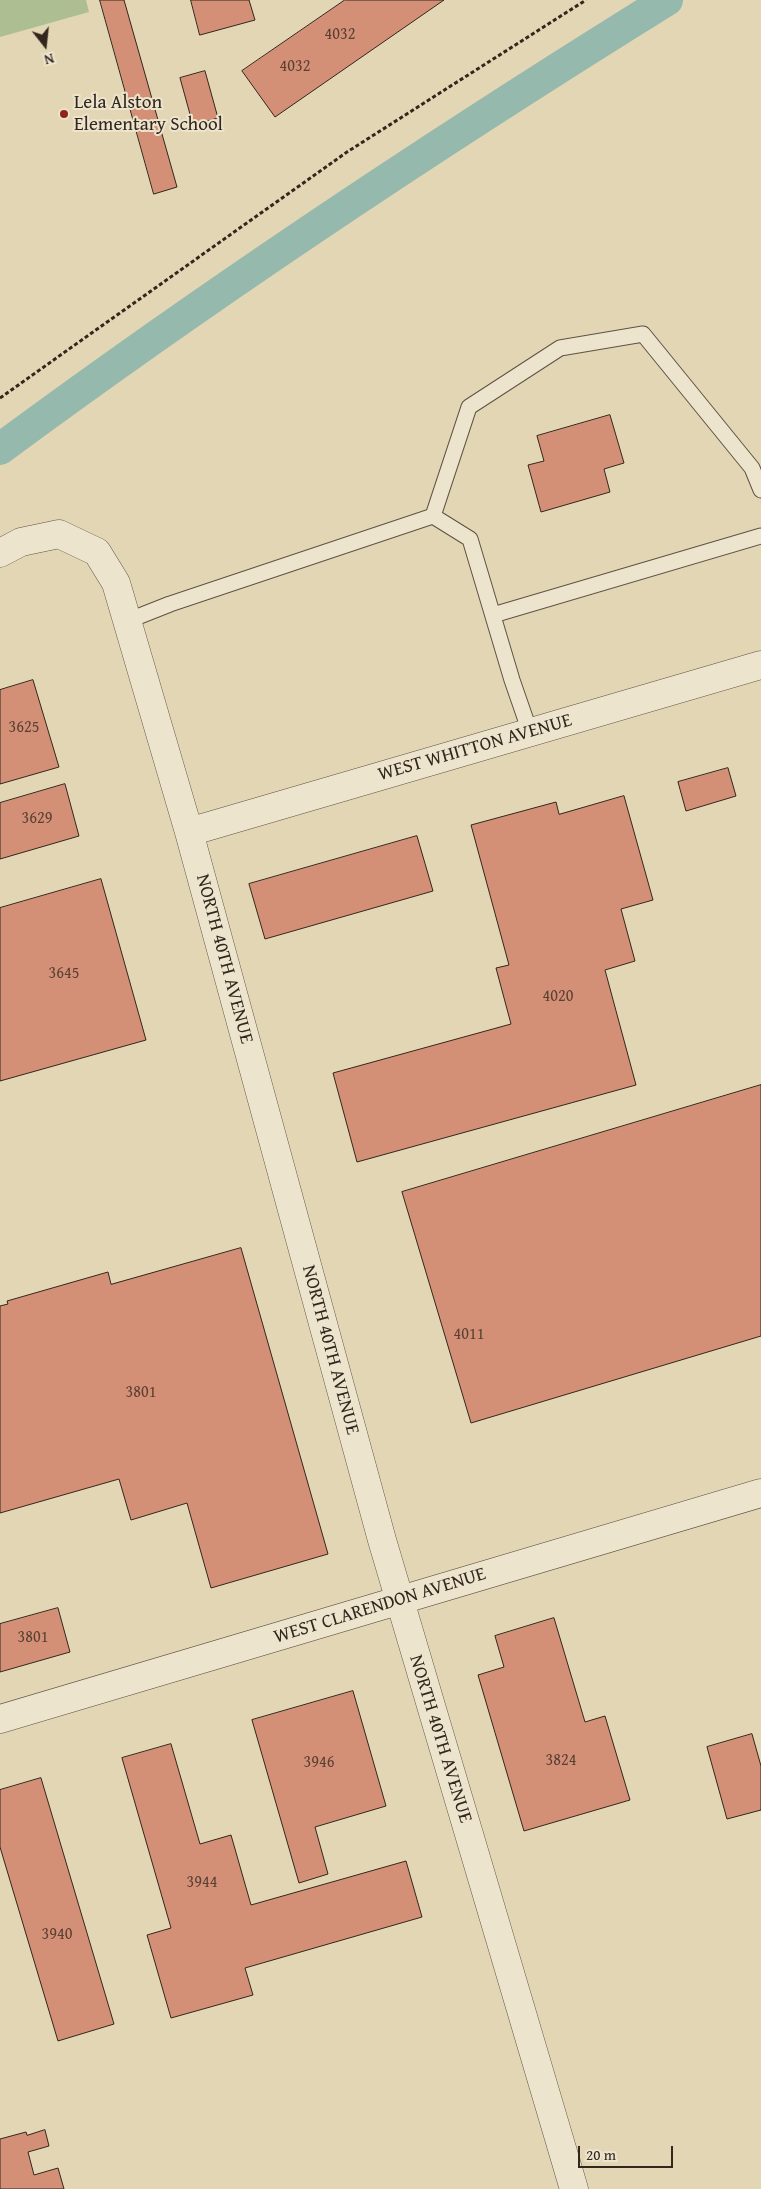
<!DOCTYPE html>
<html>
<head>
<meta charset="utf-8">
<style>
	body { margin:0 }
	#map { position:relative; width:761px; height:2189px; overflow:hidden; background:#e3d6b4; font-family:"Gentium Book Plus",serif }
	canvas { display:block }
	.north { position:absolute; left:20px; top:20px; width:50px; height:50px; -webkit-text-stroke:4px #ede4ce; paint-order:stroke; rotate:164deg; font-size:14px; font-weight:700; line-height:20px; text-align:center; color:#32261d }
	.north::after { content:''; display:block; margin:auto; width:18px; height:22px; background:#32261d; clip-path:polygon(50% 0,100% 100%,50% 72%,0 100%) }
	.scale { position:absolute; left:578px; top:2146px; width:95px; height:22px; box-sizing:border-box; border:2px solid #32261d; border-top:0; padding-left:6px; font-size:15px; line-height:18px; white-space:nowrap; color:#32261d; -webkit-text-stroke:4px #ede4ce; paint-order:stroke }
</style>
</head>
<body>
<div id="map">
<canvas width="761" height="2189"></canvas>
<div class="north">N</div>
<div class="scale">20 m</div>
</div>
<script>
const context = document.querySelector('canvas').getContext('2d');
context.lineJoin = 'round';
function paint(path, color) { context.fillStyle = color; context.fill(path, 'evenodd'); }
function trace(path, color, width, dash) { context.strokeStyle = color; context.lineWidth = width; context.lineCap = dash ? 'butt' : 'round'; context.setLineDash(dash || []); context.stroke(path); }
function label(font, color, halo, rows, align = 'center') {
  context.font = font + ' "Gentium Book Plus",serif'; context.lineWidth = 4; context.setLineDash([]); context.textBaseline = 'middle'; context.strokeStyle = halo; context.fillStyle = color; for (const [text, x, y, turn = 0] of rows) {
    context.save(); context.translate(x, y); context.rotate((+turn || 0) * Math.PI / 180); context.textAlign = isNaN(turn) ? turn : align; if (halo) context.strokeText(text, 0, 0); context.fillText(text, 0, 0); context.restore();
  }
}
const green = new Path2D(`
	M 0,0 L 86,0 L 89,12 L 0,37 Z`);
const canal = new Path2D(`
	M 0,449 C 215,290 440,141 667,0`);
const building = new Path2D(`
	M 100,0 L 124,0 L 177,187 L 154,194 Z
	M 191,0 L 249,0 L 255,20 L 200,35 Z
	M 345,0 L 444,0 L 275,117 L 242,71 Z
	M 205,71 L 218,118 L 193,125 L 180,78 Z
	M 610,415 L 624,463 L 604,469 L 610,492 L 541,512 L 528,465 L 544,461 L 537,436 Z
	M 33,680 L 59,767 L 0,784 L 0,690 Z
	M 728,768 L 736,796 L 686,811 L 678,782 Z
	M 65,784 L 79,836 L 0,859 L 0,803 Z
	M 624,796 L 653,900 L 621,909 L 635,961 L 605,970 L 636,1085 L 357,1162 L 333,1073 L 511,1024 L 496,968 L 509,965 L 471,825 L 556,802 L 559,814 Z
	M 417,836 L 433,891 L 265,939 L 249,884 Z
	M 101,879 L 146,1040 L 0,1081 L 0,908 Z
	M 761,1085 L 761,1336 L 471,1423 L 402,1192 Z
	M 241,1248 L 328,1554 L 211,1588 L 187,1503 L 131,1520 L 119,1479 L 0,1513 L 0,1306 L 8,1304 L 7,1301 L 108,1272 L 111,1284 Z
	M 58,1608 L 70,1652 L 0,1672 L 0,1624 Z
	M 554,1618 L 585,1722 L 605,1716 L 630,1800 L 524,1831 L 478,1675 L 504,1667 L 495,1636 Z
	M 353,1691 L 386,1806 L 315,1827 L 328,1874 L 299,1883 L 252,1720 Z
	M 752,1734 L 761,1766 L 761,1810 L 727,1819 L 707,1747 Z
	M 171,1744 L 200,1844 L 231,1835 L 251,1905 L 406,1861 L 422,1917 L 245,1968 L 253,1995 L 171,2018 L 147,1935 L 171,1928 L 122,1758 Z
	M 41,1778 L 114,2024 L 58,2041 L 0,1847 L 0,1790 Z
	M 45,2130 L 49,2146 L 28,2152 L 34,2175 L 58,2168 L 64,2189 L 0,2189 L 0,2139 L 26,2132 L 27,2135 Z`);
const path = new Path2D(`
	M 0,398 L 347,152 L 586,0`);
const service = new Path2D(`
	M 433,516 L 469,407 L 560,348 L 643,334 L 752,468 L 761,490
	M 493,615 L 761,536
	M 127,621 L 170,604 L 433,516 L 470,539 L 512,680 L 530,732`);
const minor = new Path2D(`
	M 0,553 L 21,542 L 59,534 L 97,552 L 116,583 L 189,832 L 382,1540 L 574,2189
	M 189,832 L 761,665
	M 0,1719 L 761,1493`);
const markers = [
	[64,114,5,"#8f2418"]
];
const numberNames = [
	["4032",340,35],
	["4032",295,67],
	["3625",24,728],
	["3629",37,819],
	["3645",64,974],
	["4020",558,997],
	["4011",469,1335],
	["3801",141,1393],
	["3801",33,1638],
	["3824",561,1761],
	["3946",319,1763],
	["3944",202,1883],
	["3940",57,1935]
];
const poiNames = [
	["Lela Alston",74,103],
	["Elementary School",74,125]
];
const streetNames = [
	["WEST WHITTON AVENUE",475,748,-16],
	["NORTH 40TH AVENUE",224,959,75],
	["NORTH 40TH AVENUE",330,1350,75],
	["WEST CLARENDON AVENUE",380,1606,-17],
	["NORTH 40TH AVENUE",440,1739,73]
];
paint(green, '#adbf92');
trace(canal, '#95b9ad', 32);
paint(building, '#d49076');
trace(building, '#32261d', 1);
trace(service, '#5e5243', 17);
trace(minor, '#5e5243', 29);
trace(path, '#32261d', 3, [4, 2.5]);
trace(service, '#ede4ce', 15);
trace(minor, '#ede4ce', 28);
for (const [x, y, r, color] of markers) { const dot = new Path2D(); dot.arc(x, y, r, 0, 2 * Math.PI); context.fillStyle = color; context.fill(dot); trace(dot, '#ede4ce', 2); }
label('16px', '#5a4033', null, numberNames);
label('19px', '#32261d', '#ede4ce', poiNames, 'left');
label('19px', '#32261d', '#ede4ce', streetNames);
</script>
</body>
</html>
